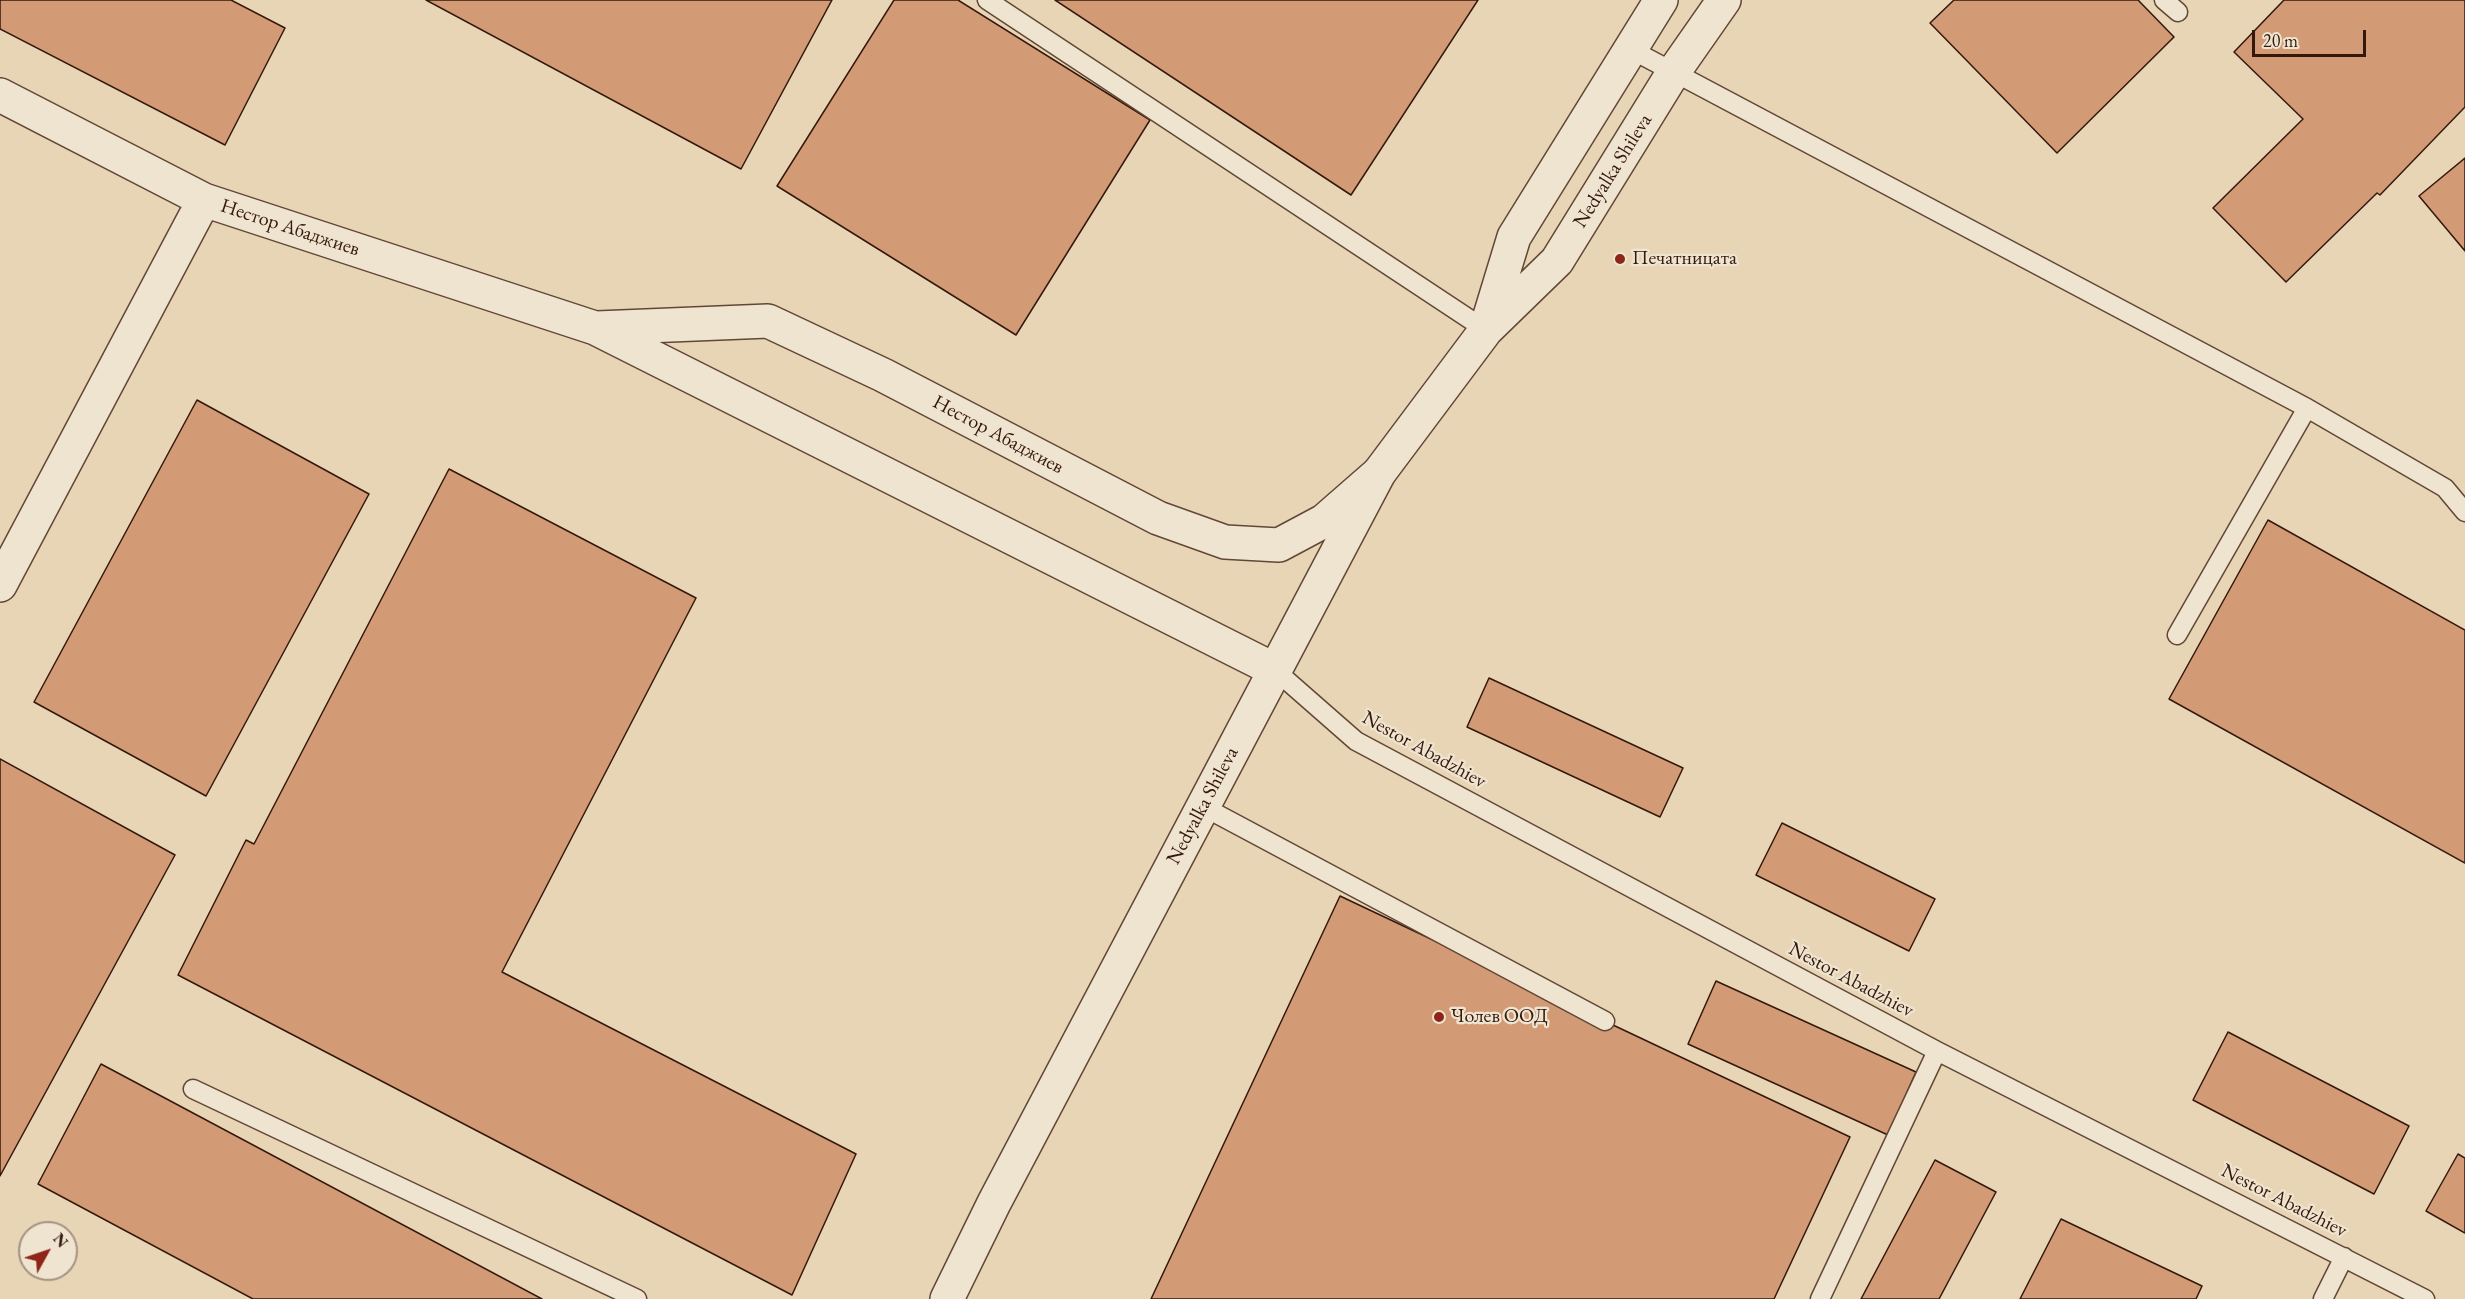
<!DOCTYPE html>
<html>
<head>
<meta charset="utf-8">
<style>
	body { margin:0 }
	#map { position:relative; width:2465px; height:1299px; overflow:hidden; background:#e7d5b6; font-family:"EB Garamond",serif }
	canvas { display:block }
	.north { position:absolute; left:18px; top:1221px; width:60px; height:60px; box-sizing:border-box; background:#efe4d0; border:2px solid #a59282; border-radius:50%; rotate:50deg; font-size:16px; font-weight:700; line-height:24px; text-align:center; color:#35180c }
	.north::after { content:''; display:block; margin:auto; width:21px; height:27px; background:#8f2418; clip-path:polygon(50% 0,100% 100%,50% 72%,0 100%) }
	.scale { position:absolute; left:2252px; top:30px; width:114px; height:27px; box-sizing:border-box; border:3px solid #35180c; border-top:0; padding-left:8px; font-size:18px; line-height:21px; white-space:nowrap; color:#35180c; -webkit-text-stroke:4px #efe4d0; paint-order:stroke }
</style>
</head>
<body>
<div id="map">
<canvas width="2465" height="1299"></canvas>
<div class="north">N</div>
<div class="scale">20 m</div>
</div>
<script>
const context = document.querySelector('canvas').getContext('2d');
context.lineJoin = 'round';
function paint(path, color) { context.fillStyle = color; context.fill(path, 'evenodd'); }
function trace(path, color, width, dash) { context.strokeStyle = color; context.lineWidth = width; context.lineCap = dash ? 'butt' : 'round'; context.setLineDash(dash || []); context.stroke(path); }
function label(font, color, halo, rows, align = 'center') {
  context.font = font + ' "EB Garamond",serif'; context.lineWidth = 4.5; context.setLineDash([]); context.textBaseline = 'middle'; context.strokeStyle = halo; context.fillStyle = color; for (const [text, x, y, turn = 0] of rows) {
    context.save(); context.translate(x, y); context.rotate((+turn || 0) * Math.PI / 180); context.textAlign = isNaN(turn) ? turn : align; if (halo) context.strokeText(text, 0, 0); context.fillText(text, 0, 0); context.restore();
  }
}
const building = new Path2D(`
	M 0,0 L 231,0 L 285,28 L 225,145 L 0,29 Z
	M 426,0 L 832,0 L 741,169 Z
	M 894,0 L 958,0 L 1150,120 L 1016,335 L 777,186 Z
	M 1055,0 L 1478,0 L 1351,195 Z
	M 1954,0 L 2138,0 L 2174,37 L 2057,153 L 1930,23 Z
	M 2284,0 L 2465,0 L 2465,107 L 2380,195 L 2377,193 L 2286,282 L 2213,208 L 2303,119 L 2234,52 Z
	M 2465,158 L 2465,251 L 2419,196 Z
	M 197,400 L 369,494 L 206,796 L 34,702 Z
	M 449,469 L 696,598 L 502,972 L 856,1154 L 792,1295 L 178,975 L 246,840 L 254,844 Z
	M 2268,520 L 2465,630 L 2465,863 L 2169,699 Z
	M 1489,678 L 1683,768 L 1660,817 L 1467,727 Z
	M 0,759 L 175,855 L 0,1176 Z
	M 1782,823 L 1935,899 L 1909,951 L 1756,875 Z
	M 1340,896 L 1850,1137 L 1774,1299 L 1151,1299 Z
	M 1716,981 L 1916,1072 L 1888,1135 L 1688,1044 Z
	M 2228,1032 L 2409,1126 L 2374,1194 L 2193,1100 Z
	M 101,1064 L 542,1299 L 253,1299 L 38,1184 Z
	M 2458,1154 L 2465,1158 L 2465,1233 L 2426,1211 Z
	M 1935,1160 L 1996,1192 L 1939,1299 L 1861,1299 Z
	M 2061,1219 L 2202,1286 L 2196,1299 L 2020,1299 Z`);
const service = new Path2D(`
	M 987,0 L 1486,330
	M 2164,0 L 2178,12
	M 1632,50 L 2307,408 L 2445,488 L 2465,512
	M 2177,635 L 2307,408
	M 1275,670 L 1356,741 L 1937,1051 L 2425,1299
	M 1202,806 L 1605,1021
	M 193,1089 L 637,1299
	M 1820,1299 L 1937,1051
	M 2323,1299 L 2344,1257`);
const minor = new Path2D(`
	M 0,95 L 204,200 L 595,328 L 1275,670
	M 597,328 L 768,321 L 883,375 L 1158,518 L 1225,542 L 1279,545 L 1324,521 L 1379,473
	M 0,585 L 204,200`);
const tertiary = new Path2D(`
	M 1486,329 L 1514,237 L 1661,0
	M 947,1299 L 994,1203 L 1379,473 L 1486,330 L 1557,261 L 1673,73 L 1724,0`);
const markers = [
	[1620,259,6,"#8f2418"],
	[1439,1017,6,"#8f2418"]
];
const streetNames = [
	["Nedyalka Shileva",1613,171,-58],
	["Нестор Абаджиев",290,228,18],
	["Нестор Абаджиев",998,435,28],
	["Nestor Abadzhiev",1424,750,29],
	["Nedyalka Shileva",1203,806,-62],
	["Nestor Abadzhiev",1851,980,28],
	["Nestor Abadzhiev",2284,1201,27]
];
const poiNames = [
	["Печатницата",1632,259],
	["Чолев ООД",1451,1017]
];
paint(building, '#d29b76');
trace(building, '#35180c', 1.5);
trace(service, '#624736', 21);
trace(minor, '#624736', 36);
trace(tertiary, '#624736', 36);
trace(service, '#efe4d0', 18);
trace(minor, '#efe4d0', 33);
trace(tertiary, '#efe4d0', 33);
for (const [x, y, r, color] of markers) { const dot = new Path2D(); dot.arc(x, y, r, 0, 2 * Math.PI); context.fillStyle = color; context.fill(dot); trace(dot, '#efe4d0', 2); }
label('20px', '#35180c', '#efe4d0', streetNames);
label('20px', '#35180c', '#efe4d0', poiNames, 'left');
</script>
</body>
</html>
